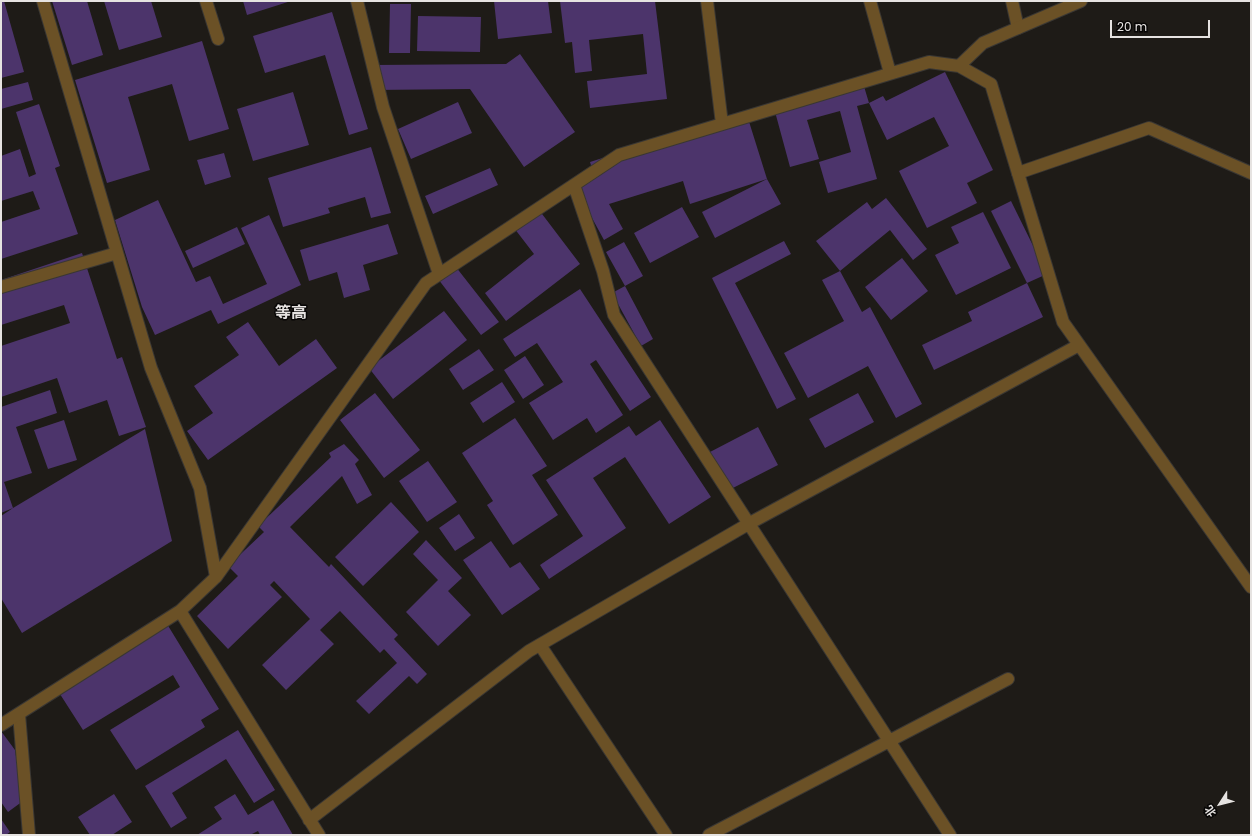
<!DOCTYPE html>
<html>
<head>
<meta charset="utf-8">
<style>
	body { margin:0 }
	#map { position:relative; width:1252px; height:836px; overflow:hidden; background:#1e1b17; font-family:Poppins,"Noto Sans SC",sans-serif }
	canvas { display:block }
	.frame { position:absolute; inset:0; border:2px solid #e6e3e1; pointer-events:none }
	.north { position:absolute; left:1200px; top:784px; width:40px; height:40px; -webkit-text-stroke:3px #070605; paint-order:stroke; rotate:234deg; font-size:11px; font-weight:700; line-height:16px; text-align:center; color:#e6e3e1 }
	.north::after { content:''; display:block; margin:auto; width:14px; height:18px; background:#e6e3e1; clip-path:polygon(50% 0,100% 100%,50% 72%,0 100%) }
	.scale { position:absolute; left:1110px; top:20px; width:100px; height:18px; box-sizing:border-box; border:2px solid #e6e3e1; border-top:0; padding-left:5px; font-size:12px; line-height:14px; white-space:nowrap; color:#e6e3e1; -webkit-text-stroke:3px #070605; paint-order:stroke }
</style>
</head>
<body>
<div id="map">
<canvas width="1252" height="836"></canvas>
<div class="frame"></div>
<div class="north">北</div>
<div class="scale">20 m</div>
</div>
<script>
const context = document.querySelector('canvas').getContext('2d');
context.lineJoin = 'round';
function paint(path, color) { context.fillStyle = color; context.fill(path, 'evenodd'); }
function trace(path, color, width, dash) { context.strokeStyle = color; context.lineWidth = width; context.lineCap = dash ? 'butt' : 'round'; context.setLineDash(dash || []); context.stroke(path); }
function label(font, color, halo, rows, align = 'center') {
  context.font = font + ' Poppins,"Noto Sans SC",sans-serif'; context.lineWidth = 3; context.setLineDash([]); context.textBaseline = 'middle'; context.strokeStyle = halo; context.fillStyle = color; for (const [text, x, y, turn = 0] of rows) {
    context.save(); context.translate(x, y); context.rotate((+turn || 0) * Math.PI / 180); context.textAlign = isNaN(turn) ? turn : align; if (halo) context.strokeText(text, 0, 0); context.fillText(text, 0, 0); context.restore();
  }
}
const building = new Path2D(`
	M 1,1 L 4,1 L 24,72 L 1,78 Z
	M 52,1 L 87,1 L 103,55 L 72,65 Z
	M 104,1 L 151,1 L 162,37 L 119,50 Z
	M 243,1 L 291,1 L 247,15 Z
	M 494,1 L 548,1 L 552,33 L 498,39 Z
	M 560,1 L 655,1 L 667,99 L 590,108 L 587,81 L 647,74 L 643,34 L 589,40 L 592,71 L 575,73 L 572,42 L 565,43 Z
	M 390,4 L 411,4 L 410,53 L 389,53 Z
	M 332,12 L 368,129 L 349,135 L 325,55 L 265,73 L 253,36 Z
	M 418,16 L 481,17 L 480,52 L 417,51 Z
	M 202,41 L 229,129 L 189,141 L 172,84 L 128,97 L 150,170 L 107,183 L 75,80 Z
	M 520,54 L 575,132 L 524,167 L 470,89 L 373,90 L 373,65 L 506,64 Z
	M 945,72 L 993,170 L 967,183 L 977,203 L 927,228 L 899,171 L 949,146 L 934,117 L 887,140 L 869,103 L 883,96 L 886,101 Z
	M 28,82 L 33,100 L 1,109 L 1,89 Z
	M 863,83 L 869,103 L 857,106 L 877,179 L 828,193 L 819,162 L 851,152 L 840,111 L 807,120 L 819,159 L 790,167 L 774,108 Z
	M 293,92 L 309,145 L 253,161 L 237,109 Z
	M 458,102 L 472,133 L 411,159 L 398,129 Z
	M 39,104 L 60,166 L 55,168 L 78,234 L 1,259 L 1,222 L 40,209 L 33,191 L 1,201 L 1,156 L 20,149 L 29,177 L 36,174 L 16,112 Z
	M 746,112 L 767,179 L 690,204 L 683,181 L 609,204 L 623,229 L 604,240 L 574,185 L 594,175 L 590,162 Z
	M 371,147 L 391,213 L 371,218 L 365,197 L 328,208 L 330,213 L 283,227 L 268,178 Z
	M 224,153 L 231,177 L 205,185 L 197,160 Z
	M 490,168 L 498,185 L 433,214 L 425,196 Z
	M 767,179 L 781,204 L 715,238 L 702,212 Z
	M 886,198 L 927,249 L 913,260 L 890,230 L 840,271 L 816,241 L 867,202 L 872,209 Z
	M 158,200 L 196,282 L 210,276 L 223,304 L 267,284 L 241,228 L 269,215 L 301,285 L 218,324 L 211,310 L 155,335 L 142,307 L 115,220 Z
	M 1011,201 L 1047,274 L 1027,283 L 1043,317 L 934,370 L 922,345 L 972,321 L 968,312 L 1027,283 L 991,211 Z
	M 536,206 L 580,264 L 506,321 L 485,293 L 534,254 L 511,224 Z
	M 682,207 L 699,237 L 650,263 L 634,233 Z
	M 983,212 L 1011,268 L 956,295 L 935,255 L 959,243 L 951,227 Z
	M 388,224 L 398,254 L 363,265 L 370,290 L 344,298 L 337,272 L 309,281 L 300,250 Z
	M 237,227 L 245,244 L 193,268 L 185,251 Z
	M 784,241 L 791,254 L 735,283 L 796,399 L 777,409 L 712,278 Z
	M 624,242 L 643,276 L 625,286 L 606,252 Z
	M 82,253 L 117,359 L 122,357 L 146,427 L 119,436 L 107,400 L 69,413 L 57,378 L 1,397 L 1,346 L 70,323 L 64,305 L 1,325 L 1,280 Z
	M 902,258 L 928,291 L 891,320 L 865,287 Z
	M 452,262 L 499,322 L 481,335 L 435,275 Z
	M 840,271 L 862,312 L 870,307 L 922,404 L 896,418 L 868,366 L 808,398 L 784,353 L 844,321 L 822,280 Z
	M 625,286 L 653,339 L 641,346 L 612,293 Z
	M 580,289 L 651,397 L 630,411 L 596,360 L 590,364 L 623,415 L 596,433 L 587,418 L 553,440 L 529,403 L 563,382 L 537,343 L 515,357 L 503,339 Z
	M 444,311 L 467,340 L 393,399 L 369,368 Z
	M 248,322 L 279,366 L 316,339 L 337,368 L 208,460 L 187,431 L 213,413 L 194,386 L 239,355 L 226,337 Z
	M 479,349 L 494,370 L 463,390 L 449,369 Z
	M 525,356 L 544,385 L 523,399 L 504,370 Z
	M 502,382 L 515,402 L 483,423 L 470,403 Z
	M 50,390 L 57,413 L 16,427 L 32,473 L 4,482 L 13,508 L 145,429 L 172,541 L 22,633 L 1,598 L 1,516 L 13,508 L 1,513 L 1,407 Z
	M 375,393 L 420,450 L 384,478 L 340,420 Z
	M 858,393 L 874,422 L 825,448 L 809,419 Z
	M 515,418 L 547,466 L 532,475 L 558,515 L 513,545 L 487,505 L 493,501 L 462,453 Z
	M 64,420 L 77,460 L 48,469 L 34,430 Z
	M 660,420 L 711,497 L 669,524 L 625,457 L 593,478 L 626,528 L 549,579 L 540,565 L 583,536 L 546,480 L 629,426 L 636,436 Z
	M 758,427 L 778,465 L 729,490 L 710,452 Z
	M 344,444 L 359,460 L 355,464 L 372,495 L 357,504 L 342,476 L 290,527 L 329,567 L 331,564 L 398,635 L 394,639 L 427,674 L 417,684 L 409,676 L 369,714 L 356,701 L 397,663 L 384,649 L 380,653 L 340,611 L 320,630 L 334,644 L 286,690 L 262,665 L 310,619 L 274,581 L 270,585 L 282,597 L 228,649 L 197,616 L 238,576 L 228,566 L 264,532 L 258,526 L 331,457 L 329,453 Z
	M 428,461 L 457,502 L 427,522 L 399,481 Z
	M 391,502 L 419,532 L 363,586 L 335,557 Z
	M 459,514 L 475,538 L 455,551 L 439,528 Z
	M 426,540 L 462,578 L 448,591 L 471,615 L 438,646 L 406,612 L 438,580 L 413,554 Z
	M 491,541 L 510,568 L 520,562 L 540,589 L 502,615 L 463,560 Z
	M 167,624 L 219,709 L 201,720 L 205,727 L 136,770 L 110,730 L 180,687 L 173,675 L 83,730 L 58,691 Z
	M 238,730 L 275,790 L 254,803 L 226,759 L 172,793 L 187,818 L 171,828 L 145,786 Z
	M 1,731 L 15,750 L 23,801 L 8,812 L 1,802 Z
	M 114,794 L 132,822 L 112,835 L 90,835 L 78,817 Z
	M 235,794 L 248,815 L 273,800 L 293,835 L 260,835 L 258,831 L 250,835 L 197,835 L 222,819 L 214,807 Z
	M 1,819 L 10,832 L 6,835 L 1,835 Z`);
const lane = new Path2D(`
	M 206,1 L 218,39
	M 1012,1 L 1018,28
	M 1018,173 L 1149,128 L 1251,173
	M 540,645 L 666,835
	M 19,714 L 29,835`);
const street = new Path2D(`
	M 43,1 L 151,368 L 200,488 L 216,577
	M 357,1 L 383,107 L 439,274
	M 707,1 L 722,124
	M 870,1 L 890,73
	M 959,66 L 983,43 L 1081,1
	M 574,185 L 603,271 L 614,315 L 950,835
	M 1,287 L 117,253
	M 180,611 L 319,835
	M 1,725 L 180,611 L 216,577 L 426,283 L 619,155 L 929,62 L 959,66 L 991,84 L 1063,322 L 1251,587
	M 309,820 L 529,651 L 750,523 L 1079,345
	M 709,835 L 1008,679`);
const quarterNames = [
	["等高",291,314]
];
paint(building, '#4c346b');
trace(lane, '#3a3733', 14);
trace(street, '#3a3733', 14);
trace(lane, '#6b5126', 12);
trace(street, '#6b5126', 12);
label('bold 16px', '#e6e3e1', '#070605', quarterNames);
</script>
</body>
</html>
